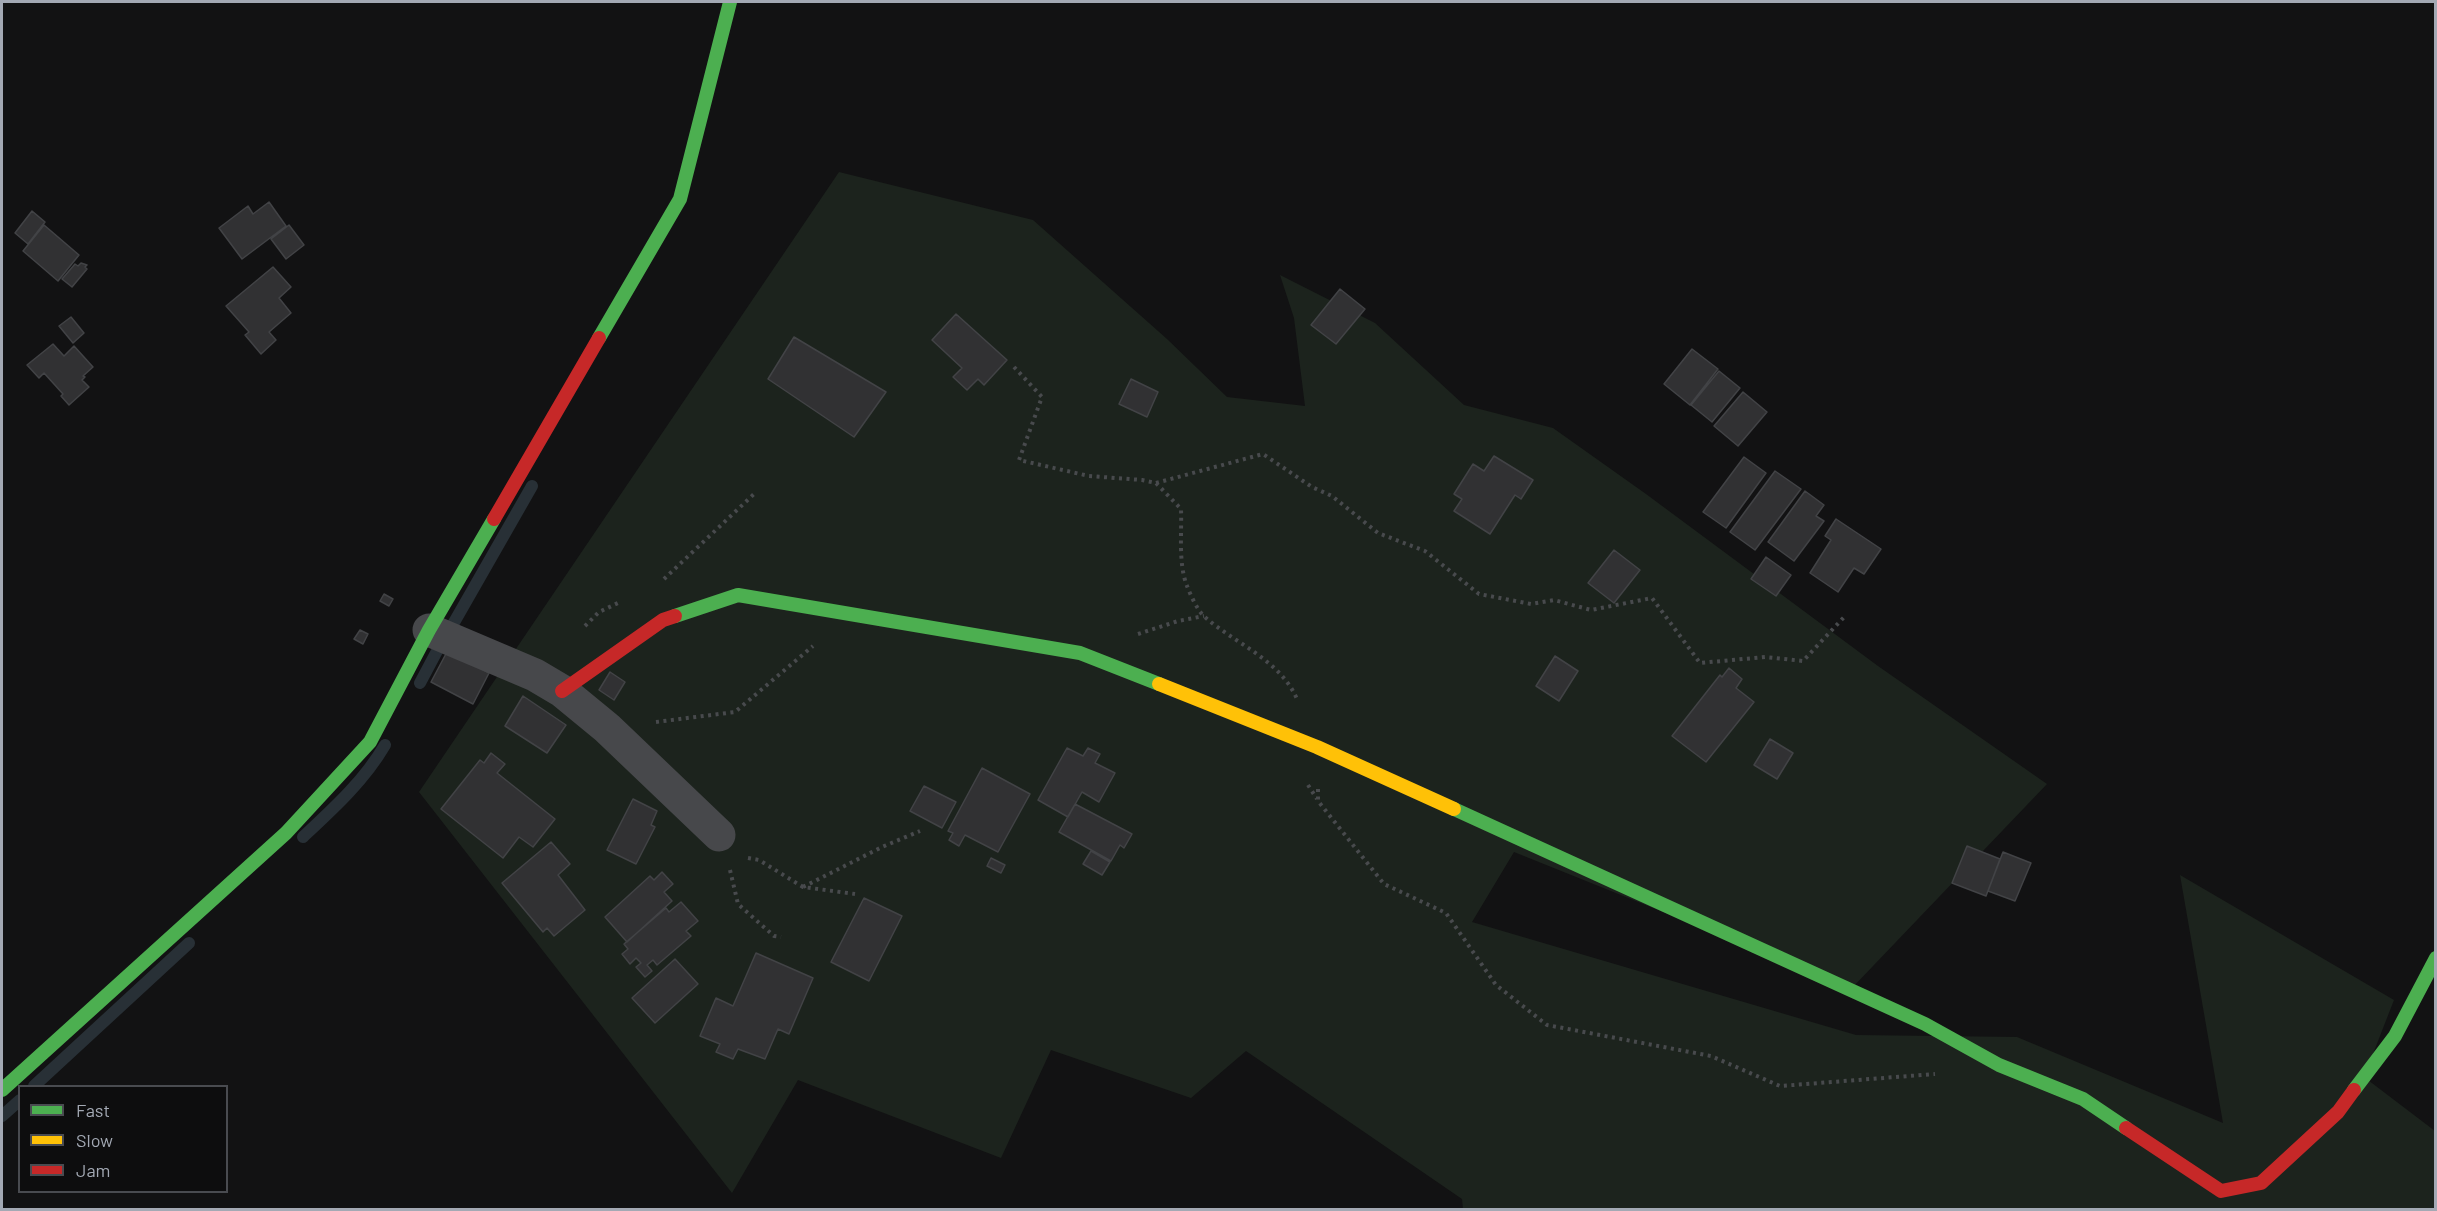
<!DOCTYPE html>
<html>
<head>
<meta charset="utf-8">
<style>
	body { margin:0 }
	#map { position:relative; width:2437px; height:1211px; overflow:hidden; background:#121213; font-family:Barlow,sans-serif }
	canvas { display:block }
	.frame { position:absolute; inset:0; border:3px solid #a3a9b4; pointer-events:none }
	.legend { position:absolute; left:18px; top:1085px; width:210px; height:108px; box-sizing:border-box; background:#0d0d0e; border:2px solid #494b50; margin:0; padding:8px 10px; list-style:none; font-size:18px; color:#a3a9b4 }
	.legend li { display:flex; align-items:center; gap:12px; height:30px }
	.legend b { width:30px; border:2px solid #494b50 }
</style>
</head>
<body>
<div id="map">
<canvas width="2437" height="1211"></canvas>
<div class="frame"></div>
<ul class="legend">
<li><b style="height:8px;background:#4caf50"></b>Fast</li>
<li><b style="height:8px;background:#ffc107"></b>Slow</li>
<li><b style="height:8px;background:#c62828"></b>Jam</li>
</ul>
</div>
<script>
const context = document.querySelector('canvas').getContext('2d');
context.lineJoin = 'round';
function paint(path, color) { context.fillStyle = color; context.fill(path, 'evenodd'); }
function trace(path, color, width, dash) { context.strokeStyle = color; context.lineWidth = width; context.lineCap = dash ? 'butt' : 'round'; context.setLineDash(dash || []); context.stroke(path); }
const green = new Path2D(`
	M 839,172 L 1033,220 L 1167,339 L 1227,397 L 1305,406 L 1294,318 L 1280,275 L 1375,323 L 1464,405 L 1553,428 L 1646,494 L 1878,666 L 2047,784 L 1852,988 L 1514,852 L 1472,922 L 1856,1035 L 2017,1037 L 2223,1123 L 2180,875 L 2394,1000 L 2364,1077 L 2435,1131 L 2435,1209 L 1463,1209 L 1462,1199 L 1246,1051 L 1191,1098 L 1051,1050 L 1001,1158 L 798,1080 L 732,1193 L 419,792 Z`);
const stream = new Path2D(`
	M 452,626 L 532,486
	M 420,683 L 437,651
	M 303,837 C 333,809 364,781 385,745
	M 34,1086 L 189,943
	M 2,1116 L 20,1100`);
const building = new Path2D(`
	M 269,202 L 286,226 L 242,259 L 219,228 L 248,206 L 253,214 Z
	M 32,211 L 45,222 L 28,244 L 15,233 Z
	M 44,225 L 79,255 L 58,281 L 23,251 Z
	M 289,225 L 304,245 L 286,259 L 271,239 Z
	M 81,263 L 87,265 L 85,267 L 87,269 L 72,287 L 62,279 L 75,264 L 78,266 Z
	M 273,267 L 291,287 L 279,298 L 291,313 L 269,332 L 276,340 L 261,354 L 245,335 L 249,332 L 226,306 Z
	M 1340,289 L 1365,309 L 1336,344 L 1311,325 Z
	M 956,314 L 1007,360 L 984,385 L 978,379 L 967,390 L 953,377 L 962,368 L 932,340 Z
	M 71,317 L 84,333 L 73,343 L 59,326 Z
	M 794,337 L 886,392 L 854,437 L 768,379 Z
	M 53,344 L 64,356 L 74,346 L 93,367 L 83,376 L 85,377 L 82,380 L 89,387 L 69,405 L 61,396 L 63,394 L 44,373 L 39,378 L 27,365 Z
	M 1692,349 L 1718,369 L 1690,405 L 1664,384 Z
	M 1719,371 L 1740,388 L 1712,422 L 1691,405 Z
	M 1131,379 L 1158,392 L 1147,417 L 1119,404 Z
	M 1743,392 L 1767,412 L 1738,446 L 1714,426 Z
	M 1494,456 L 1533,480 L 1521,499 L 1515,495 L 1490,534 L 1454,511 L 1462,499 L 1454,494 L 1473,464 L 1484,471 Z
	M 1744,457 L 1766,473 L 1726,528 L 1703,512 Z
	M 1775,471 L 1801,489 L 1755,550 L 1730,532 Z
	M 1805,491 L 1824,505 L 1816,516 L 1824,521 L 1794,561 L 1768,542 Z
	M 1836,519 L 1881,549 L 1864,574 L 1854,568 L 1838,592 L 1810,573 L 1831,540 L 1825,536 Z
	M 1614,550 L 1640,570 L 1614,603 L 1588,583 Z
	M 1766,557 L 1791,575 L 1776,596 L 1751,579 Z
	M 384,594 L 393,599 L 389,606 L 380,601 Z
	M 360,630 L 368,634 L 363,644 L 354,639 Z
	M 448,650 L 489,673 L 473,704 L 431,682 Z
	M 1555,656 L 1578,671 L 1559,701 L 1536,686 Z
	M 1729,668 L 1742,679 L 1736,688 L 1754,702 L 1706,762 L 1672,736 L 1720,675 L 1722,677 Z
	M 610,672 L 625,682 L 614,700 L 599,690 Z
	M 523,696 L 566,725 L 547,753 L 505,726 Z
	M 1770,739 L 1793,753 L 1777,779 L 1754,765 Z
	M 1067,748 L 1083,756 L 1088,748 L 1100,754 L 1095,763 L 1115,773 L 1099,802 L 1082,792 L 1068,817 L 1038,800 Z
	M 491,753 L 505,764 L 497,773 L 555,819 L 533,847 L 519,837 L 503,858 L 441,809 L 480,760 L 484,763 Z
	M 982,768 L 1030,794 L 998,852 L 965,835 L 959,846 L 949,840 L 953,833 L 948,831 Z
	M 924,786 L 956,802 L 942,828 L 910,811 Z
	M 633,799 L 657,811 L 651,825 L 655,827 L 636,864 L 607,850 Z
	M 1075,804 L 1132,834 L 1124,848 L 1120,845 L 1111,861 L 1059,832 Z
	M 551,842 L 570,864 L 558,875 L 585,910 L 554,936 L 547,928 L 543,932 L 502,883 Z
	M 1967,846 L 2000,859 L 1986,896 L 1952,883 Z
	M 1091,851 L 1110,862 L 1102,875 L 1083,864 Z
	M 2003,852 L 2031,863 L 2015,901 L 1988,891 Z
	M 991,858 L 1005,865 L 1001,873 L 987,866 Z
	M 662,872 L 673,884 L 664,892 L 672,901 L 627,942 L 605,917 L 650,876 L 654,880 Z
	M 864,898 L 902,916 L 869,981 L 831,962 Z
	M 681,902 L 698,921 L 686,931 L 691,936 L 657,965 L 653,960 L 647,965 L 652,971 L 645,977 L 636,967 L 641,963 L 636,958 L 630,964 L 622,954 L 628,949 L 624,944 L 666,908 L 669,912 Z
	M 756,953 L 813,978 L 789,1034 L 778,1029 L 765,1059 L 738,1049 L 733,1059 L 716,1052 L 720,1044 L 700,1036 L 716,998 L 733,1006 Z
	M 675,959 L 698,984 L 655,1023 L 632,998 Z`);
const path = new Path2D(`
	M 1014,367 L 1042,397 L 1019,460 L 1089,476 L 1142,480 L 1156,483 L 1181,509 C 1182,533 1178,563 1187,586 C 1191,596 1198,612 1206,618 C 1236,644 1280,660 1297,699
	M 1156,483 L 1263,454 L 1312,487 L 1332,496 L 1378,533 L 1425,551 L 1479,594 L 1531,604 L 1554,600 L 1591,610 L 1652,598 L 1700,663 L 1765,657 L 1803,661 L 1846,615
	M 664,579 L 754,494
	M 585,626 L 599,612 L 618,603
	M 1138,634 L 1178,621 L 1204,616
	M 656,722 L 735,712 L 813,646
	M 1308,785 L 1317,799
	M 1318,789 L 1318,801 L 1384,884 L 1446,913 L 1496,985 L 1547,1025 L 1711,1056 L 1780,1086 L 1935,1074
	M 748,858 L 759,860 L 803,887 L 855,894
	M 730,870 L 738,904 L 774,936 L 781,937
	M 803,887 L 882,847 L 920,831`);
const street = new Path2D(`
	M 429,630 L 535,675 L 562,691 L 607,728 L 719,835`);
const fast = new Path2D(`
	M 599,338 L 680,199 L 730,2
	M 675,616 L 738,595 L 1080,653 L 1159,684
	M 1454,809 L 1925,1024 L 1999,1065 L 2083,1099 L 2126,1128
	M 2,1090 L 286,833 L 370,742 L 429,630 L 494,519
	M 2354,1090 L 2395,1036 L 2436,958`);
const slow = new Path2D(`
	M 1159,684 L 1317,747 L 1454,809`);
const jam = new Path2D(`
	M 494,519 L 599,338
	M 562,691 L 663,620 L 675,616
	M 2126,1128 L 2221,1191 L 2261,1183 L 2338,1112 L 2354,1090`);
paint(green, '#1c231d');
trace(stream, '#283036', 12);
paint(building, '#313133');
trace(building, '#424346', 1.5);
trace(path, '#484a4d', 4, [3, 4.5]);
trace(street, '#47484b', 33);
trace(fast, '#4caf50', 14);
trace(slow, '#ffc107', 14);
trace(jam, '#c62828', 14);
</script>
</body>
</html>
